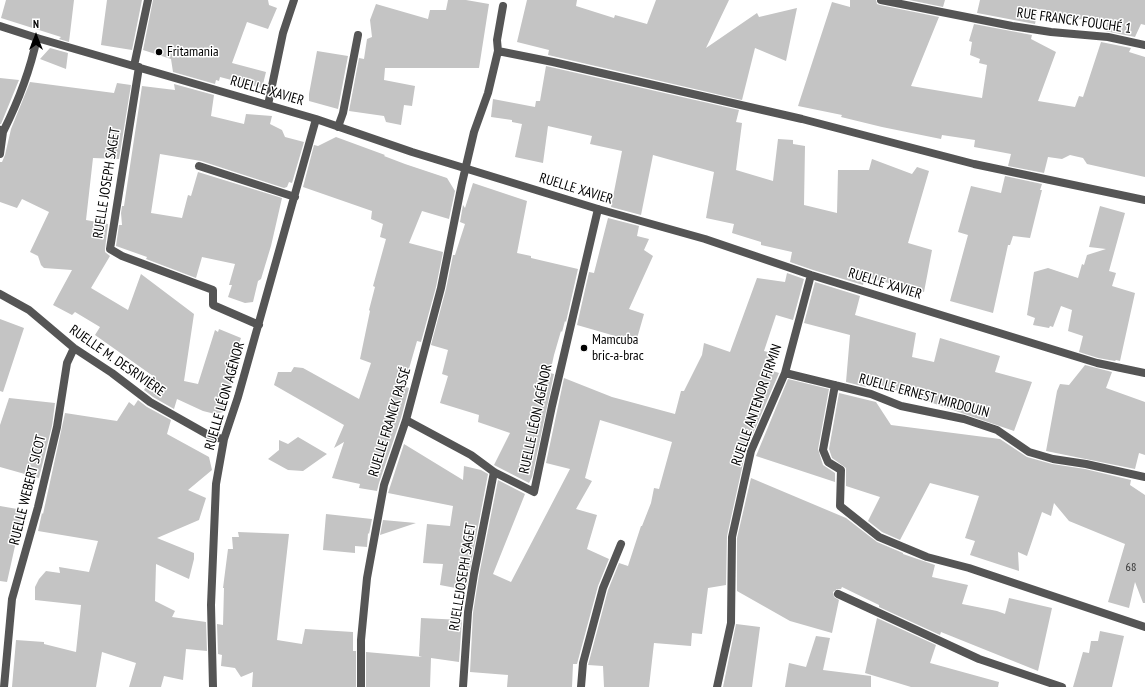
<!DOCTYPE html>
<html>
<head>
<meta charset="utf-8">
<style>
	body { margin:0 }
	#map { position:relative; width:1145px; height:687px; overflow:hidden; background:#fff; font-family:"PT Sans Narrow",sans-serif }
	canvas { display:block }
	.north { position:absolute; left:16px; top:16px; width:40px; height:40px; -webkit-text-stroke:3px #fff; paint-order:stroke; rotate:0deg; font-size:11px; font-weight:700; line-height:16px; text-align:center; color:#000 }
	.north::after { content:''; display:block; margin:auto; width:14px; height:18px; background:#000; clip-path:polygon(50% 0,100% 100%,50% 72%,0 100%) }
</style>
</head>
<body>
<div id="map">
<canvas width="1145" height="687"></canvas>
<div class="north">N</div>
</div>
<script>
const context = document.querySelector('canvas').getContext('2d');
context.lineJoin = 'round';
function paint(path, color) { context.fillStyle = color; context.fill(path, 'evenodd'); }
function trace(path, color, width, dash) { context.strokeStyle = color; context.lineWidth = width; context.lineCap = dash ? 'butt' : 'round'; context.setLineDash(dash || []); context.stroke(path); }
function label(font, color, halo, rows, align = 'center') {
  context.font = font + ' "PT Sans Narrow",sans-serif'; context.lineWidth = 3; context.setLineDash([]); context.textBaseline = 'middle'; context.strokeStyle = halo; context.fillStyle = color; for (const [text, x, y, turn = 0] of rows) {
    context.save(); context.translate(x, y); context.rotate((+turn || 0) * Math.PI / 180); context.textAlign = isNaN(turn) ? turn : align; if (halo) context.strokeText(text, 0, 0); context.fillText(text, 0, 0); context.restore();
  }
}
const building = new Path2D(`
	M 6,0 L 74,0 L 69,42 L 59,39 L 61,37 L 1,18 Z
	M 107,0 L 142,0 L 132,50 L 101,45 Z
	M 153,0 L 268,0 L 269,5 L 277,8 L 268,29 L 247,22 L 232,63 L 266,72 L 262,88 L 220,77 L 219,81 L 216,80 L 215,84 L 173,72 L 171,59 L 143,50 Z
	M 448,0 L 466,0 L 489,4 L 479,68 L 385,68 L 384,80 L 415,86 L 412,106 L 404,105 L 401,125 L 386,122 L 384,116 L 349,111 L 359,58 L 364,59 L 367,39 L 372,37 L 370,20 L 376,4 L 428,19 L 430,10 L 446,10 Z
	M 527,0 L 577,0 L 576,6 L 614,18 L 615,15 L 647,24 L 656,0 L 729,0 L 706,48 L 757,13 L 759,17 L 797,8 L 786,61 L 755,48 L 742,100 L 548,55 L 549,50 L 517,42 Z
	M 850,0 L 876,0 L 877,4 L 880,5 L 939,17 L 911,86 L 982,98 L 987,65 L 979,63 L 980,59 L 970,55 L 972,42 L 969,41 L 974,24 L 1032,35 L 1031,39 L 1056,52 L 1038,101 L 1075,107 L 1079,96 L 1083,97 L 1101,42 L 1131,48 L 1129,52 L 1145,57 L 1145,177 L 1087,164 L 1083,158 L 1070,155 L 1062,159 L 1048,157 L 1044,173 L 1008,166 L 1011,154 L 974,147 L 975,140 L 942,135 L 941,139 L 882,127 L 841,117 L 842,115 L 798,106 L 832,2 L 850,7 Z
	M 909,0 L 945,0 L 943,7 Z
	M 980,0 L 1145,0 L 1145,25 L 1141,24 L 1135,37 L 1105,31 L 1108,20 L 1074,19 L 1038,9 L 1035,24 L 977,13 Z
	M 50,48 L 68,53 L 66,69 L 40,59 Z
	M 317,51 L 348,56 L 338,109 L 309,101 L 309,94 Z
	M 546,66 L 739,110 L 736,122 L 742,123 L 736,170 L 773,181 L 778,139 L 793,140 L 793,144 L 805,146 L 804,205 L 837,213 L 838,170 L 869,170 L 872,159 L 912,174 L 917,167 L 929,171 L 908,243 L 932,250 L 924,292 L 865,277 L 863,285 L 813,270 L 790,262 L 792,252 L 761,245 L 761,242 L 732,233 L 734,224 L 706,218 L 714,172 L 653,155 L 641,215 L 611,207 L 622,151 L 590,144 L 592,136 L 548,126 L 543,163 L 515,157 L 522,124 L 512,122 L 512,120 L 491,117 L 493,99 L 535,107 L 536,101 L 540,101 Z
	M 0,78 L 19,80 L 1,124 L 0,124 Z
	M 30,82 L 114,93 L 117,83 L 131,85 L 119,159 L 93,158 L 86,220 L 108,224 L 105,249 L 105,252 L 110,256 L 91,288 L 128,310 L 141,274 L 194,314 L 184,381 L 198,384 L 215,330 L 218,332 L 219,329 L 241,338 L 235,355 L 238,356 L 230,381 L 231,383 L 223,412 L 215,414 L 203,411 L 177,399 L 174,409 L 153,397 L 144,390 L 153,376 L 95,335 L 100,327 L 75,312 L 72,315 L 53,305 L 72,270 L 44,268 L 41,265 L 38,256 L 30,252 L 49,212 L 22,199 L 17,208 L 0,202 L 0,162 L 2,162 L 5,155 L 11,129 Z
	M 174,84 L 214,95 L 211,116 L 244,124 L 246,114 L 272,116 L 270,124 L 282,130 L 285,137 L 304,142 L 292,183 L 289,182 L 287,187 L 284,188 L 201,161 L 160,154 L 151,213 L 182,218 L 188,195 L 191,196 L 198,172 L 282,198 L 271,246 L 261,279 L 258,281 L 253,302 L 245,303 L 228,297 L 232,285 L 229,285 L 235,264 L 202,257 L 196,278 L 146,259 L 147,257 L 116,246 L 119,225 L 122,225 L 121,213 L 122,206 L 124,206 L 142,86 L 175,90 Z
	M 336,137 L 385,155 L 384,156 L 405,164 L 447,178 L 455,191 L 449,219 L 422,211 L 409,243 L 443,252 L 436,287 L 421,342 L 417,341 L 404,386 L 409,388 L 401,418 L 379,483 L 377,491 L 359,488 L 360,484 L 332,478 L 344,442 L 334,448 L 344,425 L 274,385 L 278,372 L 291,372 L 294,367 L 303,368 L 359,399 L 371,363 L 360,359 L 370,311 L 369,310 L 375,287 L 373,286 L 386,239 L 380,237 L 383,224 L 371,219 L 372,211 L 303,187 L 314,145 L 318,146 Z
	M 1005,176 L 1042,184 L 1040,190 L 1042,190 L 1030,238 L 1013,236 L 1010,245 L 1008,245 L 993,313 L 950,301 L 968,235 L 958,232 L 971,186 L 1001,193 Z
	M 473,183 L 527,201 L 517,253 L 531,256 L 531,258 L 578,269 L 566,322 L 565,321 L 562,332 L 561,331 L 554,355 L 550,373 L 554,374 L 532,477 L 529,483 L 494,465 L 510,433 L 478,422 L 479,415 L 440,403 L 448,376 L 442,374 L 448,350 L 431,345 L 446,289 L 453,255 L 455,255 L 465,224 L 460,222 L 463,205 L 465,208 Z
	M 1100,206 L 1125,213 L 1109,271 L 1116,273 L 1112,286 L 1135,293 L 1120,361 L 1116,360 L 1115,361 L 1098,358 L 1079,352 L 1083,336 L 1068,331 L 1072,310 L 1061,306 L 1053,327 L 1050,326 L 1049,328 L 1033,325 L 1035,318 L 1027,315 L 1034,272 L 1048,268 L 1078,278 L 1082,264 L 1084,265 L 1087,255 L 1106,249 L 1089,247 Z
	M 608,218 L 639,226 L 637,236 L 649,239 L 644,250 L 653,256 L 629,309 L 644,314 L 636,342 L 577,325 L 589,272 L 594,273 Z
	M 787,273 L 804,279 L 793,320 L 776,315 L 764,351 L 772,353 L 766,366 L 771,367 L 770,370 L 779,373 L 746,450 L 727,536 L 726,585 L 708,588 L 702,634 L 692,633 L 691,646 L 654,643 L 649,687 L 604,687 L 603,666 L 588,665 L 608,590 L 619,563 L 628,566 L 641,526 L 642,526 L 651,503 L 654,488 L 659,489 L 672,442 L 600,420 L 585,478 L 592,481 L 576,509 L 597,515 L 587,549 L 609,559 L 598,586 L 577,664 L 573,664 L 572,687 L 507,687 L 508,675 L 470,672 L 473,613 L 479,575 L 498,480 L 525,494 L 493,574 L 511,582 L 570,469 L 546,463 L 564,378 L 612,397 L 675,414 L 681,391 L 684,391 L 702,355 L 704,343 L 730,352 L 757,278 L 785,282 Z
	M 815,282 L 860,296 L 855,315 L 916,333 L 912,357 L 934,362 L 940,338 L 1000,356 L 995,372 L 1032,382 L 1014,431 L 860,378 L 866,387 L 846,382 L 850,335 L 804,323 Z
	M 0,319 L 24,328 L 3,392 L 0,391 Z
	M 1085,365 L 1112,372 L 1106,388 L 1145,402 L 1145,455 L 1139,453 L 1135,469 L 1046,451 L 1057,391 L 1060,384 L 1069,385 Z
	M 788,379 L 829,389 L 818,449 L 823,465 L 835,473 L 835,482 L 756,456 Z
	M 839,393 L 876,402 L 891,425 L 1000,439 L 1027,457 L 1052,464 L 1085,469 L 1131,480 L 1130,485 L 1145,495 L 1145,603 L 1143,603 L 1135,582 L 1129,608 L 1108,602 L 1125,544 L 1069,521 L 1054,503 L 1051,516 L 1042,512 L 1027,556 L 1018,552 L 1019,571 L 970,555 L 975,541 L 965,538 L 979,496 L 930,483 L 900,540 L 882,532 L 868,521 L 880,497 L 846,486 L 846,468 L 832,458 L 829,449 Z
	M 9,398 L 55,403 L 52,426 L 39,478 L 0,467 L 0,425 Z
	M 138,400 L 147,407 L 171,420 L 167,434 L 209,457 L 212,470 L 188,490 L 206,498 L 199,520 L 157,538 L 194,553 L 194,559 L 189,579 L 156,564 L 155,601 L 175,611 L 172,617 L 206,622 L 207,651 L 186,649 L 183,680 L 164,676 L 161,687 L 129,687 L 136,663 L 102,652 L 96,687 L 12,687 L 16,640 L 44,642 L 44,644 L 76,652 L 81,605 L 35,600 L 35,587 L 39,579 L 46,571 L 60,573 L 59,567 L 89,572 L 98,541 L 38,531 L 42,513 L 43,514 L 65,413 L 117,421 L 129,402 L 134,406 Z
	M 298,437 L 327,454 L 303,471 L 288,470 L 268,459 L 279,450 L 279,440 L 288,444 Z
	M 404,444 L 463,480 L 464,466 L 481,470 L 488,474 L 466,590 L 440,585 L 443,564 L 423,563 L 427,524 L 450,526 L 453,506 L 388,493 Z
	M 751,478 L 846,518 L 877,542 L 903,553 L 903,554 L 935,565 L 932,577 L 968,585 L 962,604 L 997,611 L 1005,614 L 1009,598 L 1052,608 L 1038,671 L 941,632 L 940,635 L 879,607 L 879,605 L 842,587 L 841,589 L 837,589 L 833,592 L 834,597 L 839,600 L 832,633 L 790,621 L 737,591 L 737,538 Z
	M 0,506 L 23,510 L 7,582 L 0,581 Z
	M 326,514 L 372,519 L 369,534 L 368,533 L 367,547 L 355,546 L 355,553 L 323,550 Z
	M 383,520 L 416,523 L 380,535 Z
	M 238,532 L 289,534 L 277,640 L 302,644 L 305,629 L 353,632 L 353,651 L 356,651 L 356,687 L 252,687 L 253,672 L 241,677 L 235,668 L 221,666 L 222,655 L 218,654 L 217,624 L 223,625 L 224,588 L 223,588 L 228,549 L 233,549 L 232,537 L 239,537 Z
	M 421,618 L 462,620 L 459,662 L 431,658 L 430,687 L 366,687 L 366,652 L 422,657 L 419,656 Z
	M 877,618 L 936,645 L 930,663 L 999,682 L 998,687 L 911,687 L 865,673 Z
	M 736,624 L 760,627 L 752,687 L 723,687 Z
	M 1100,631 L 1124,636 L 1112,687 L 1073,687 L 1083,652 L 1089,653 L 1091,641 L 1098,641 Z
	M 816,636 L 830,638 L 823,670 L 871,676 L 871,687 L 785,687 L 789,663 L 806,667 Z`);
const street = new Path2D(`
	M 881,0 L 1012,26 L 1051,32 L 1108,37 L 1145,45
	M 0,26 L 37,38 L 316,119 L 412,152 L 598,209 L 705,239 L 811,275 L 1097,363 L 1145,373
	M 498,51 L 497,40 L 503,6
	M 134,66 L 148,0
	M 139,67 L 110,249 L 122,256 L 213,290 L 213,305 L 259,325
	M 268,105 L 283,33 L 294,0
	M 338,127 L 343,113 L 358,35
	M 0,130 L 3,132 C 18,102 30,71 37,38
	M 0,154 L 3,132
	M 199,166 L 295,197
	M 0,294 L 29,310 L 74,348 L 112,373 L 150,402 L 212,437 L 224,439
	M 785,373 L 871,394 L 901,406 L 964,419 L 997,430 L 1029,452 L 1053,459 L 1086,464 L 1145,477
	M 835,385 L 823,450 L 828,462 L 841,470 L 840,506 L 879,537 L 927,557 L 969,568 L 1145,627
	M 406,420 L 471,455 L 494,472 L 534,492 L 552,406 L 598,209
	M 838,594 L 979,659 L 1062,687
	M 4,687 L 12,599 L 38,507 L 57,427 L 67,363 L 74,348
	M 213,687 L 211,605 L 216,484 L 224,439 L 238,397 L 316,119
	M 361,687 L 361,640 L 367,578 L 384,485 L 406,420 L 441,288 L 462,183 L 474,132 L 488,93 L 498,51 L 553,62 L 802,119 L 974,164 L 1145,200
	M 463,687 L 468,612 L 474,574 L 494,472
	M 581,687 L 583,663 L 603,588 L 621,544
	M 717,687 L 731,623 L 732,537 L 751,451 L 785,373 L 811,275`);
const markers = [
	[159,52,4,"#000"],
	[584,348,4,"#000"]
];
const numberNames = [
	["68",1131,568]
];
const streetNames = [
	["RUE FRANCK FOUCHÉ 1",1074,21,8],
	["RUELLE XAVIER",267,91,16],
	["RUELLE JOSEPH SAGET",107,183,-81],
	["RUELLE XAVIER",576,189,17],
	["RUELLE XAVIER",885,284,17],
	["RUELLE M. DESRIVIÈRE",117,361,35],
	["RUELLE LÉON AGÉNOR",225,396,-74],
	["RUELLE ERNEST MIRDOUIN",924,396,15],
	["RUELLE ANTENOR FIRMIN",757,405,-71],
	["RUELLE LÉON AGÉNOR",536,419,-78],
	["RUELLE FRANCK PASSÉ",390,422,-73],
	["RUELLE WEBERT SICOT",28,490,-76],
	["RUELLEJOSEPH SAGET",463,577,-81]
];
const poiNames = [
	["Fritamania",167,52],
	["Mamcuba",592,340],
	["bric-a-brac",592,356]
];
paint(building, '#c4c4c4');
trace(street, '#555', 8);
for (const [x, y, r, color] of markers) { const dot = new Path2D(); dot.arc(x, y, r, 0, 2 * Math.PI); context.fillStyle = color; context.fill(dot); trace(dot, '#fff', 1.5); }
label('12px', '#313131', null, numberNames);
label('14px', '#000', '#fff', streetNames);
label('14px', '#000', '#fff', poiNames, 'left');
</script>
</body>
</html>
